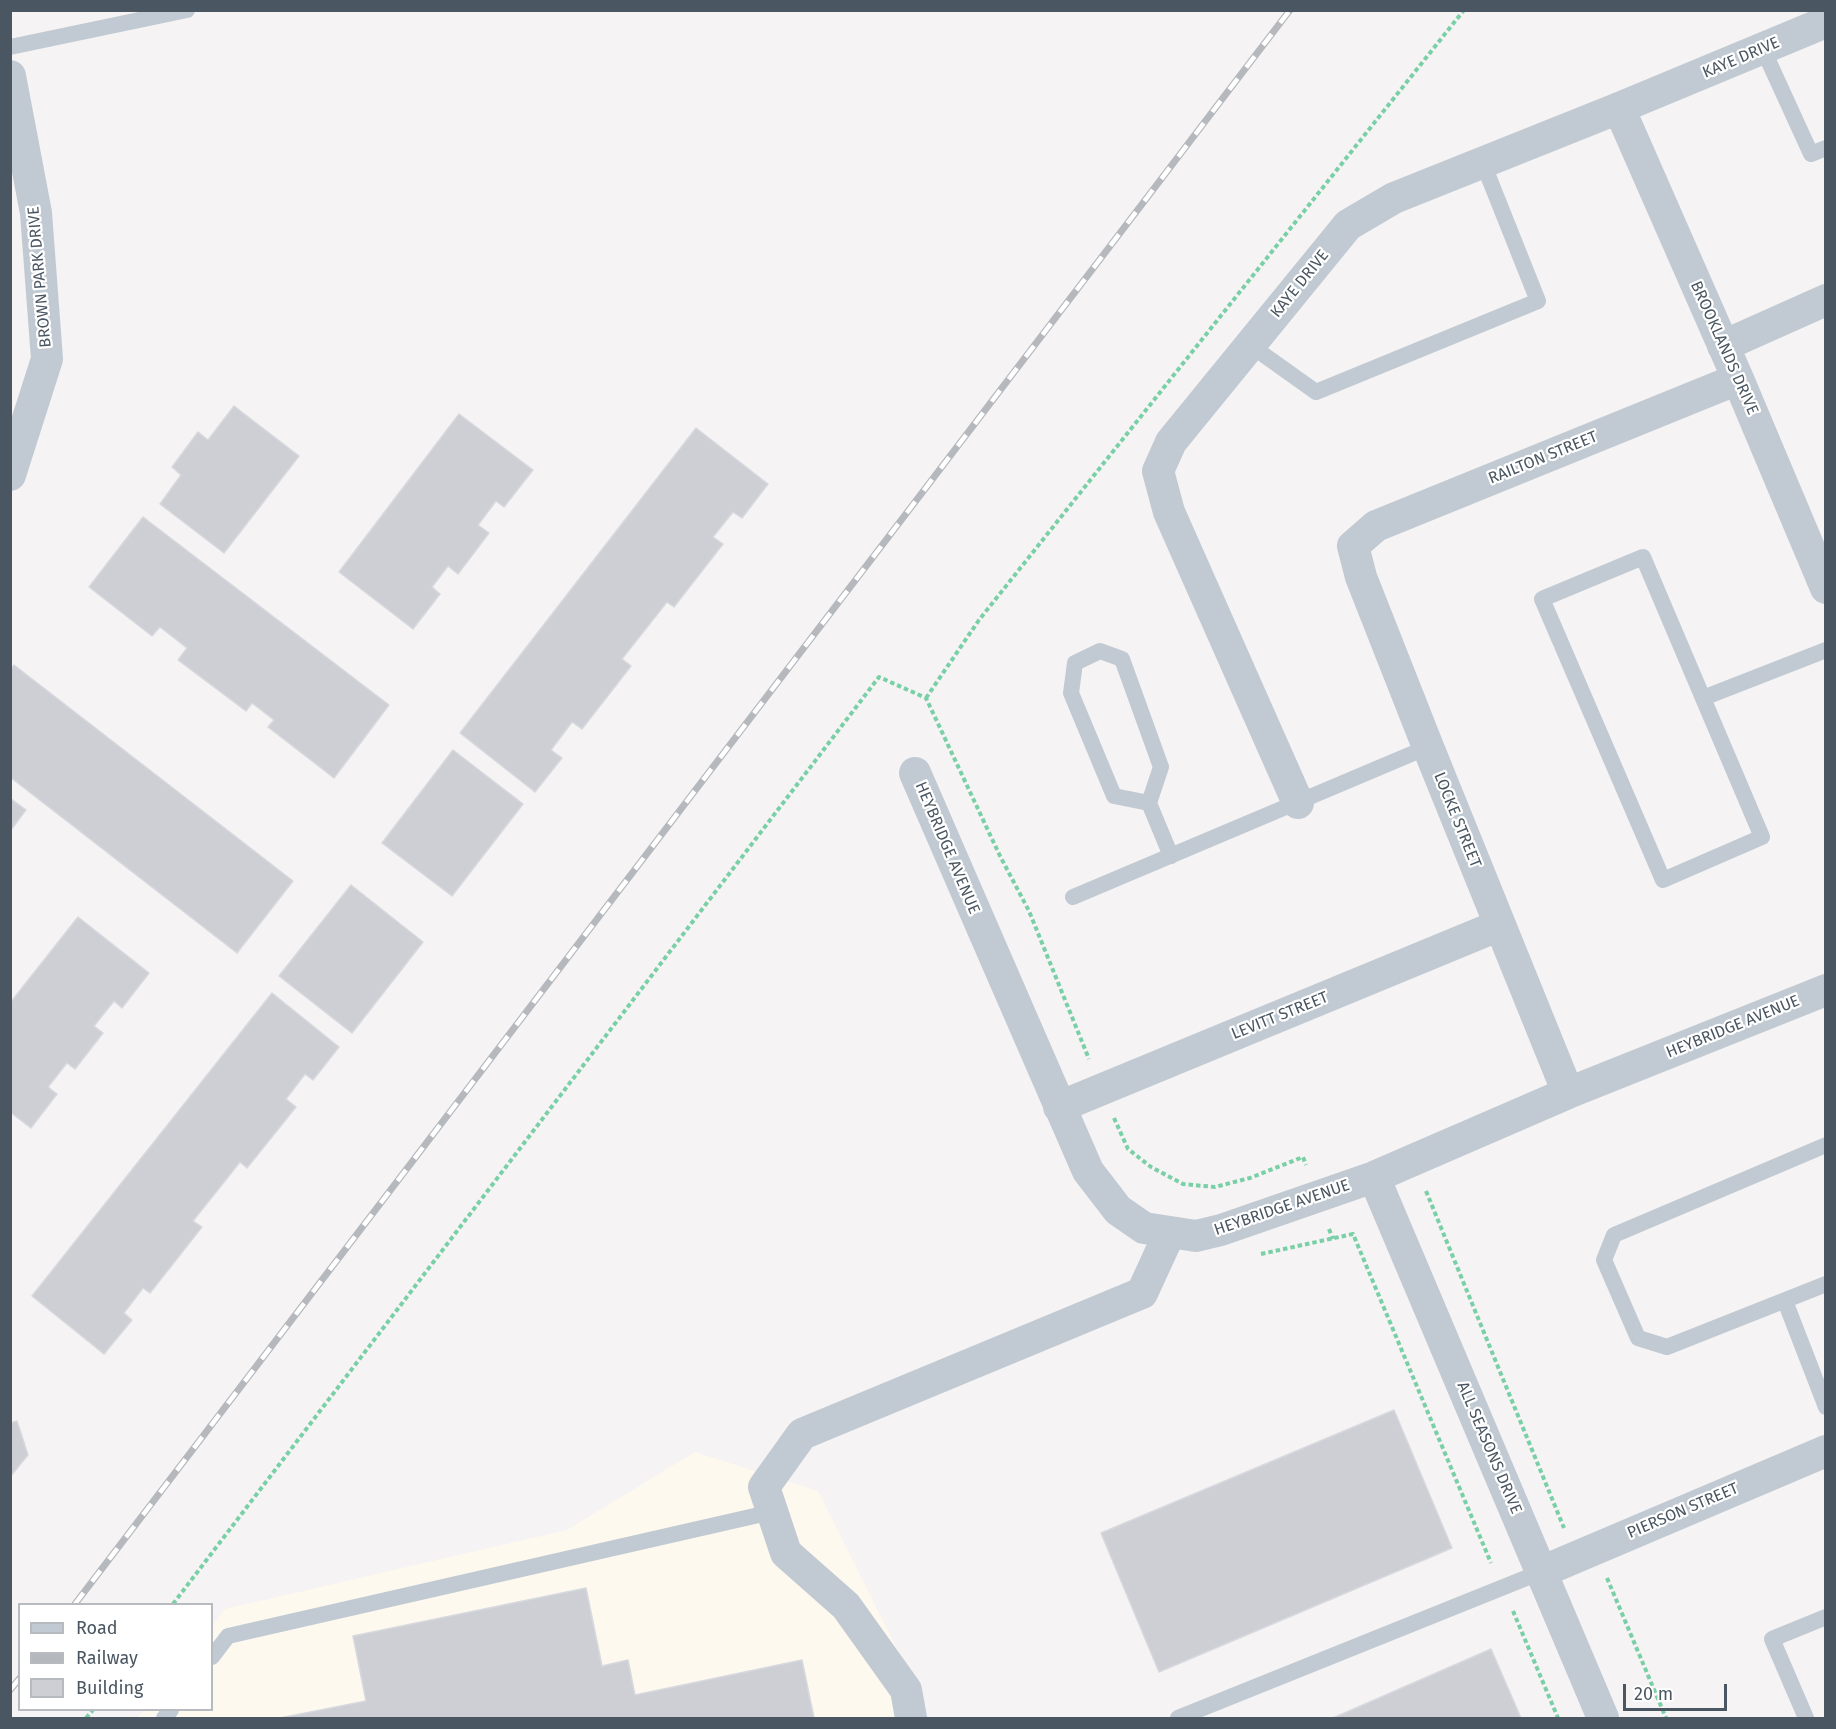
<!DOCTYPE html>
<html>
<head>
<meta charset="utf-8">
<style>
	body { margin:0 }
	#map { position:relative; width:1836px; height:1729px; overflow:hidden; background:#f5f3f3; font-family:"Fira Sans",sans-serif }
	canvas { display:block }
	.frame { position:absolute; inset:0; border:12px solid #4a5661; pointer-events:none }
	.legend { position:absolute; left:18px; top:1603px; width:195px; height:108px; box-sizing:border-box; background:#fff; border:2px solid #b7bbc0; margin:0; padding:8px 10px; list-style:none; font-size:18px; color:#4a5661 }
	.legend li { display:flex; align-items:center; gap:12px; height:30px }
	.legend b { width:30px; border:2px solid #b7bbc0 }
	.scale { position:absolute; left:1623px; top:1684px; width:104px; height:27px; box-sizing:border-box; border:3px solid #4a5661; border-top:0; padding-left:8px; font-size:18px; line-height:21px; white-space:nowrap; color:#4a5661; -webkit-text-stroke:4px #fff; paint-order:stroke }
</style>
</head>
<body>
<div id="map">
<canvas width="1836" height="1729"></canvas>
<div class="frame"></div>
<ul class="legend">
<li><b style="height:8px;background:#c1cad2"></b>Road</li>
<li><b style="height:8px;background:#b5b8bd"></b>Railway</li>
<li><b style="height:16px;background:#cdcfd5"></b>Building</li>
</ul>
<div class="scale">20 m</div>
</div>
<script>
const context = document.querySelector('canvas').getContext('2d');
context.lineJoin = 'round';
function paint(path, color) { context.fillStyle = color; context.fill(path, 'evenodd'); }
function trace(path, color, width, dash) { context.strokeStyle = color; context.lineWidth = width; context.lineCap = dash ? 'butt' : 'round'; context.setLineDash(dash || []); context.stroke(path); }
function label(font, color, halo, rows, align = 'center') {
  context.font = font + ' "Fira Sans",sans-serif'; context.lineWidth = 4.5; context.setLineDash([]); context.textBaseline = 'middle'; context.strokeStyle = halo; context.fillStyle = color; for (const [text, x, y, turn = 0] of rows) {
    context.save(); context.translate(x, y); context.rotate((+turn || 0) * Math.PI / 180); context.textAlign = isNaN(turn) ? turn : align; if (halo) context.strokeText(text, 0, 0); context.fillText(text, 0, 0); context.restore();
  }
}
const commercial = new Path2D(`
	M 695,1452 L 818,1491 L 919,1693 L 925,1718 L 137,1718 L 144,1710 L 212,1710 L 212,1626 L 225,1609 L 567,1530 Z`);
const building = new Path2D(`
	M 234,406 L 299,456 L 224,553 L 160,504 L 181,475 L 172,467 L 198,432 L 208,440 Z
	M 459,414 L 533,470 L 504,507 L 496,501 L 478,525 L 489,533 L 458,574 L 448,566 L 432,587 L 440,594 L 413,629 L 339,572 Z
	M 696,428 L 768,484 L 742,518 L 733,512 L 713,537 L 723,544 L 674,607 L 667,602 L 622,659 L 631,666 L 582,729 L 572,722 L 551,750 L 562,758 L 535,792 L 460,733 Z
	M 143,517 L 389,705 L 334,778 L 268,727 L 274,720 L 252,703 L 246,711 L 178,660 L 187,648 L 160,627 L 152,636 L 89,587 Z
	M 14,665 L 293,881 L 237,953 L 10,777 L 10,670 Z
	M 453,750 L 523,804 L 452,896 L 382,843 Z
	M 10,798 L 26,810 L 10,831 Z
	M 351,885 L 423,942 L 352,1033 L 279,976 Z
	M 78,917 L 149,973 L 122,1008 L 114,1001 L 94,1026 L 103,1033 L 75,1069 L 67,1063 L 48,1087 L 57,1094 L 31,1128 L 10,1112 L 10,1003 Z
	M 272,993 L 339,1047 L 313,1080 L 305,1074 L 286,1099 L 296,1107 L 247,1168 L 240,1162 L 193,1221 L 202,1227 L 150,1293 L 143,1288 L 124,1313 L 132,1320 L 104,1354 L 32,1296 Z
	M 1394,1410 L 1452,1548 L 1159,1672 L 1101,1533 Z
	M 17,1421 L 28,1455 L 10,1477 L 10,1423 Z
	M 586,1588 L 602,1666 L 628,1660 L 635,1695 L 802,1660 L 814,1718 L 280,1718 L 366,1701 L 353,1636 Z
	M 1491,1649 L 1521,1718 L 1333,1718 Z`);
const path = new Path2D(`
	M 926,698 L 979,620 L 1464,10
	M 1114,1118 L 1128,1149 L 1151,1167 L 1183,1184 L 1215,1187 L 1250,1178 L 1303,1157 L 1306,1165
	M 1426,1191 L 1564,1528
	M 1329,1229 L 1333,1239
	M 1261,1254 L 1353,1234 L 1491,1563
	M 1607,1578 L 1666,1718
	M 173,1604 L 879,677 L 926,698 L 1000,856 L 1029,911 L 1089,1059
	M 1513,1611 L 1558,1718
	M 86,1718 L 93,1710`);
const lane = new Path2D(`
	M 10,47 L 187,10
	M 1763,49 L 1811,154 L 1826,148
	M 1250,345 L 1316,392 L 1538,301 L 1483,163
	M 1643,557 L 1762,837 L 1663,880 L 1542,599 Z
	M 1703,698 L 1826,650
	M 1149,803 L 1114,796 L 1071,693 L 1075,663 L 1100,651 L 1122,659 L 1161,767 L 1149,803 L 1171,856
	M 1073,897 L 1428,747
	M 1826,1145 L 1614,1235 L 1604,1260 L 1638,1338 L 1667,1347 L 1826,1284
	M 1785,1301 L 1826,1407
	M 212,1657 L 228,1636 L 772,1512
	M 164,1718 L 171,1710
	M 1178,1718 L 1541,1572
	M 1806,1718 L 1772,1639 L 1826,1617`);
const street = new Path2D(`
	M 10,76 L 36,213 L 47,359 L 10,475
	M 1619,108 L 1738,379 L 1826,588
	M 1723,346 L 1826,300
	M 915,773 L 1088,1171 L 1118,1210 L 1144,1228 L 1196,1236 L 1221,1230 L 1374,1177 L 1568,1093 L 1826,990
	M 1298,803 L 1169,512 L 1158,471 L 1171,442 L 1348,225 L 1394,198 L 1619,108 L 1826,22
	M 1568,1093 L 1428,747 L 1361,577 L 1353,546 L 1376,526 L 1738,379
	M 1059,1107 L 1500,925
	M 1374,1177 L 1603,1718
	M 1541,1572 L 1826,1451
	M 911,1718 L 906,1690 L 846,1606 L 786,1553 L 764,1487 L 802,1434 L 1142,1293 L 1170,1232`);
const rail = new Path2D(`
	M 75,1604 L 1290,10
	M 10,1690 L 20,1678`);
const streetNames = [
	["KAYE DRIVE",1741,58,-23],
	["BROWN PARK DRIVE",40,277,-95],
	["KAYE DRIVE",1300,284,-51],
	["BROOKLANDS DRIVE",1724,348,66],
	["RAILTON STREET",1543,458,-22],
	["LOCKE STREET",1457,820,68],
	["HEYBRIDGE AVENUE",947,848,67],
	["LEVITT STREET",1280,1016,-22],
	["HEYBRIDGE AVENUE",1733,1027,-22],
	["HEYBRIDGE AVENUE",1282,1208,-19],
	["ALL SEASONS DRIVE",1489,1448,67],
	["PIERSON STREET",1683,1511,-23]
];
paint(commercial, '#fdf9ef');
paint(building, '#cdcfd5');
trace(building, '#d7d9de', 1.5);
trace(path, '#7ad0a6', 4, [4.5, 3]);
trace(lane, '#c1cad2', 16);
trace(street, '#c1cad2', 32);
trace(rail, '#b5b8bd', 7);
trace(rail, '#fff', 4.5, [14]);
label('16px', '#4a5661', '#fff', streetNames);
</script>
</body>
</html>
